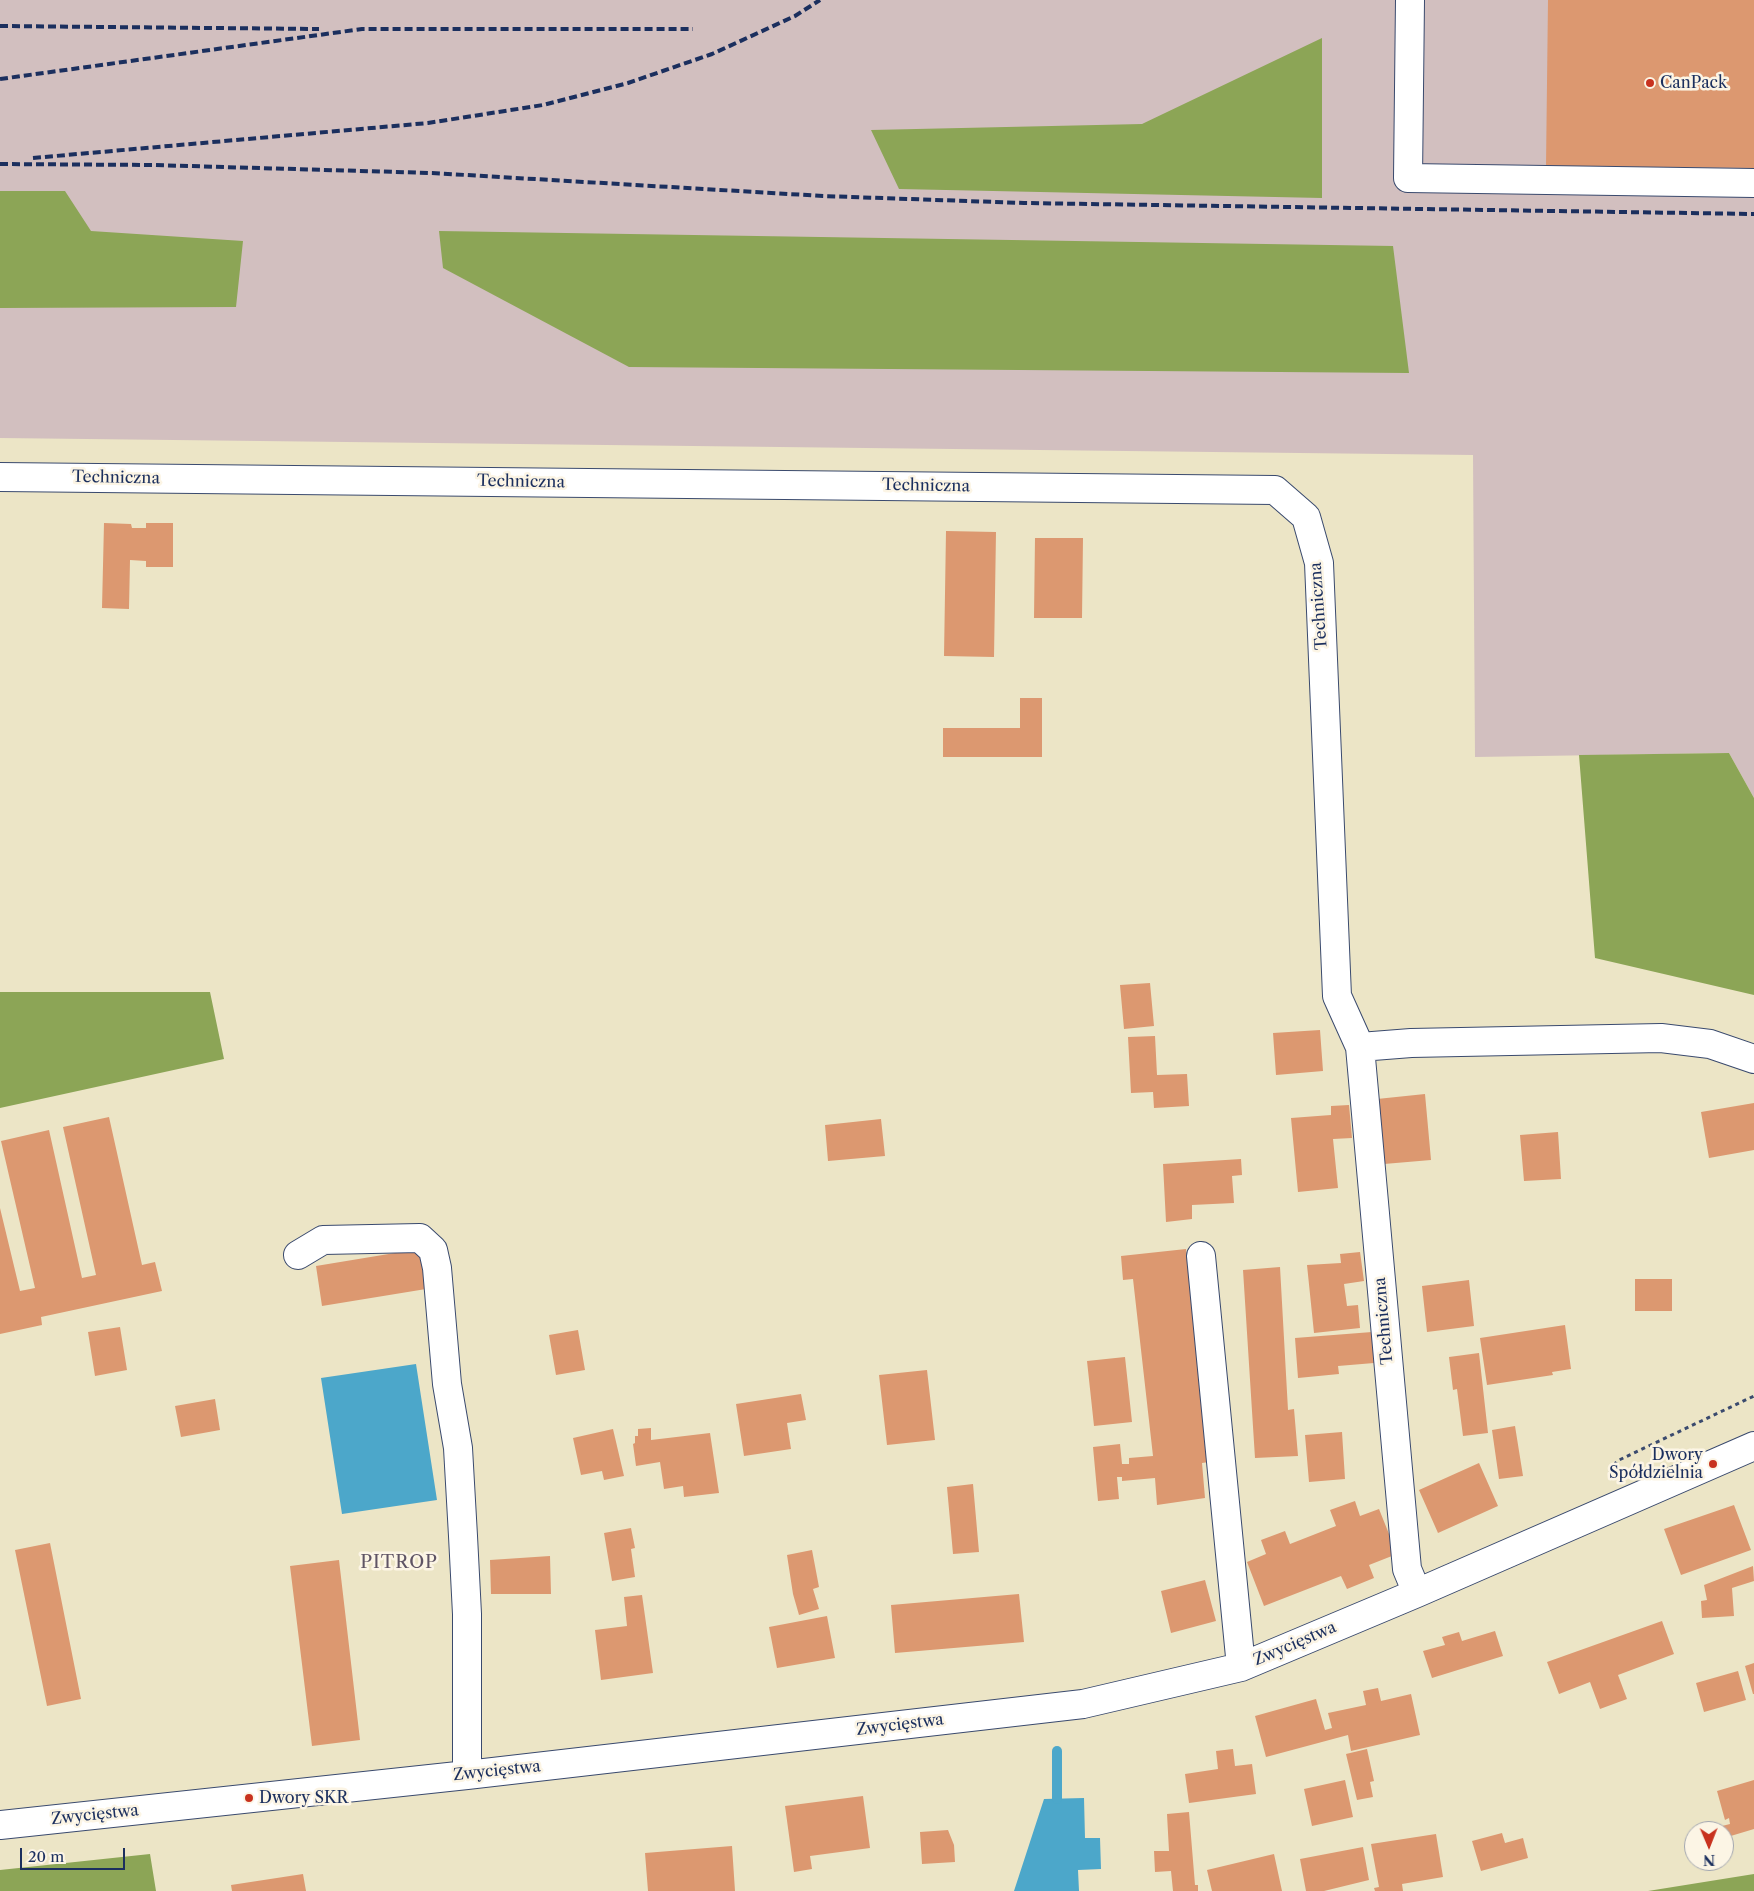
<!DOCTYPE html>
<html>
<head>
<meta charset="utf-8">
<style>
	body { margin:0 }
	#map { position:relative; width:1754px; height:1891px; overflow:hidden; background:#ece5c6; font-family:"Libre Caslon Text",serif }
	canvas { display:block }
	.north { position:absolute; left:1684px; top:1821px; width:50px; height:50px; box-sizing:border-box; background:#fcf5e5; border:1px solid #a2a6af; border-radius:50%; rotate:179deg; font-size:14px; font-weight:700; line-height:20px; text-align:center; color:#1b2f5e }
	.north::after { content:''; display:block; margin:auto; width:18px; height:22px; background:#c8321e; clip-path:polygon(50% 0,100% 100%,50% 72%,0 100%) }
	.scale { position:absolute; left:20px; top:1848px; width:105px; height:22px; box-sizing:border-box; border:2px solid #1b2f5e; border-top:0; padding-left:6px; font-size:15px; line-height:18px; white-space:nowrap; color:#1b2f5e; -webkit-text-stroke:4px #fcf5e5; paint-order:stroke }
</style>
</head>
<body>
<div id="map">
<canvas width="1754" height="1891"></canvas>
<div class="north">N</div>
<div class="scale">20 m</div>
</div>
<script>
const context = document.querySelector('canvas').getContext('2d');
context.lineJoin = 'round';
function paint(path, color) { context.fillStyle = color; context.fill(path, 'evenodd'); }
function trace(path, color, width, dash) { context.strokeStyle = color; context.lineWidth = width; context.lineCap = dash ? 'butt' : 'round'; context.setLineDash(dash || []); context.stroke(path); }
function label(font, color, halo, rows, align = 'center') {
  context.font = font + ' "Libre Caslon Text",serif'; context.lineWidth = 5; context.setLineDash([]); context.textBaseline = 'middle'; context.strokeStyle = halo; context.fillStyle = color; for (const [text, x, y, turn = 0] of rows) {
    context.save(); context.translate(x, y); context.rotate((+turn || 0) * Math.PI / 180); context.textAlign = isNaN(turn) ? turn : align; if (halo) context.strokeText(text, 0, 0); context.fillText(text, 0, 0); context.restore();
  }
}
const industrial = new Path2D(`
	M 0,0 L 1754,0 L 1754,798 L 1729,753 L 1475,757 L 1473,455 L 0,438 Z`);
const forest = new Path2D(`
	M 1322,38 L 1322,198 L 899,189 L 871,130 L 1142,124 Z
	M 0,191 L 65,191 L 91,231 L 243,241 L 236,307 L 0,308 Z
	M 439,231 L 1393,246 L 1409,373 L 629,367 L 443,268 Z
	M 1729,753 L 1754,798 L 1754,995 L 1595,958 L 1579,755 Z
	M 0,992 L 210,992 L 224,1059 L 0,1108 Z
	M 150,1854 L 156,1891 L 0,1891 L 0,1870 Z
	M 1754,1874 L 1754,1891 L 1648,1891 Z`);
const water = new Path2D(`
	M 416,1364 L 437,1500 L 342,1514 L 321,1378 Z
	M 1084,1798 L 1085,1838 L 1100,1838 L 1101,1869 L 1078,1870 L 1079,1891 L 1014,1891 L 1044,1799 Z`);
const stream = new Path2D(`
	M 1057,1799 L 1057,1751`);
const building = new Path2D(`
	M 1548,0 L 1754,0 L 1754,168 L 1546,166 Z
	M 104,523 L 131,524 L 132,528 L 146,528 L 146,523 L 173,523 L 173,567 L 146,567 L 146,561 L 130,560 L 129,609 L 102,608 Z
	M 946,531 L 996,532 L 994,657 L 944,656 Z
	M 1035,538 L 1083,538 L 1082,618 L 1034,618 Z
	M 1020,698 L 1042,698 L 1042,757 L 943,757 L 943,728 L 1020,728 Z
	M 1150,983 L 1154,1026 L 1124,1029 L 1120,985 Z
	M 1320,1030 L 1323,1071 L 1276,1075 L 1273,1033 Z
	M 1155,1036 L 1157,1075 L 1187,1074 L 1189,1106 L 1154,1108 L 1153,1092 L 1131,1093 L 1128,1037 Z
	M 1425,1094 L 1431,1160 L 1384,1164 L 1377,1099 Z
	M 1754,1103 L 1754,1150 L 1709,1158 L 1701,1112 Z
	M 1349,1105 L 1352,1138 L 1333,1139 L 1338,1188 L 1298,1192 L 1291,1118 L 1331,1115 L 1331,1106 Z
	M 109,1117 L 142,1265 L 155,1262 L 162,1291 L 41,1317 L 42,1325 L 0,1334 L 0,1208 L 20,1291 L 35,1288 L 1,1141 L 49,1130 L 82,1278 L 96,1275 L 63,1127 Z
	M 881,1119 L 885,1156 L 828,1161 L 825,1125 Z
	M 1558,1132 L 1561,1179 L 1524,1181 L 1520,1135 Z
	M 1241,1159 L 1242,1175 L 1232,1176 L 1234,1203 L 1192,1205 L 1192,1219 L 1166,1222 L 1163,1164 Z
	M 419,1249 L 426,1289 L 322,1306 L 316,1266 Z
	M 1186,1249 L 1209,1462 L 1202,1463 L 1205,1498 L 1157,1505 L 1155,1478 L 1122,1481 L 1122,1477 L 1117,1477 L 1119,1499 L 1098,1501 L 1093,1447 L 1120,1444 L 1122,1464 L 1129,1464 L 1129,1458 L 1153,1456 L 1133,1279 L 1123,1280 L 1121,1256 Z
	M 1360,1252 L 1364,1281 L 1344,1284 L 1347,1306 L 1358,1305 L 1360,1328 L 1314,1333 L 1307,1265 L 1341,1263 L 1340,1254 Z
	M 1280,1267 L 1288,1410 L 1294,1409 L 1298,1456 L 1255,1458 L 1243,1270 Z
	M 1635,1279 L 1672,1279 L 1672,1311 L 1635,1311 Z
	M 1469,1280 L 1474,1326 L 1427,1332 L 1422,1286 Z
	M 1565,1325 L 1571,1369 L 1552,1372 L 1553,1375 L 1487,1385 L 1480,1338 Z
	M 120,1327 L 127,1370 L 95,1376 L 88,1332 Z
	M 578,1330 L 585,1370 L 556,1375 L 549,1335 Z
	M 1372,1332 L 1374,1363 L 1338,1366 L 1339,1374 L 1298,1378 L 1295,1338 Z
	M 1479,1353 L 1488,1433 L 1463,1436 L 1457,1389 L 1453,1390 L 1449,1357 Z
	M 1125,1357 L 1132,1422 L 1094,1426 L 1087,1361 Z
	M 927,1370 L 935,1440 L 887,1445 L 879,1375 Z
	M 801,1394 L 806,1420 L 787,1423 L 791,1449 L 744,1456 L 736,1404 Z
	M 215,1399 L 220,1430 L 181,1437 L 175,1406 Z
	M 1515,1426 L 1523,1476 L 1499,1479 L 1492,1430 Z
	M 651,1428 L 651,1440 L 710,1433 L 719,1493 L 684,1497 L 683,1486 L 664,1489 L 660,1462 L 636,1466 L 633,1444 L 635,1443 L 635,1436 L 638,1436 L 638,1429 Z
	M 613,1429 L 624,1476 L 604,1480 L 602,1471 L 581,1475 L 573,1438 Z
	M 1342,1432 L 1345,1479 L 1309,1482 L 1305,1435 Z
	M 1479,1463 L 1498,1506 L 1438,1533 L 1419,1490 Z
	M 973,1484 L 979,1552 L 953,1554 L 947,1487 Z
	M 1355,1501 L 1360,1516 L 1379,1509 L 1397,1554 L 1369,1565 L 1374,1578 L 1347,1589 L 1341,1576 L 1264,1606 L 1247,1562 L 1266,1554 L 1261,1540 L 1285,1531 L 1290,1544 L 1336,1526 L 1330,1510 Z
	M 1734,1505 L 1751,1550 L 1681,1575 L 1664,1529 Z
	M 631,1528 L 635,1548 L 631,1549 L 635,1577 L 612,1581 L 604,1533 Z
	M 50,1543 L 81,1699 L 47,1706 L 15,1550 Z
	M 812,1550 L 819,1587 L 813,1589 L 819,1609 L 799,1615 L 793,1594 L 787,1555 Z
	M 550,1556 L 551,1594 L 491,1594 L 490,1560 Z
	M 339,1560 L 360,1740 L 312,1746 L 290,1566 Z
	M 1753,1566 L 1754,1581 L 1732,1588 L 1734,1616 L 1702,1618 L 1701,1601 L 1707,1600 L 1704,1585 Z
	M 1205,1580 L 1216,1621 L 1171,1633 L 1161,1591 Z
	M 1019,1594 L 1024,1642 L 895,1653 L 891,1605 Z
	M 642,1595 L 653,1673 L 601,1680 L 595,1630 L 627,1626 L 624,1597 Z
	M 827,1616 L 835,1658 L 777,1668 L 769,1627 Z
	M 1662,1621 L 1674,1654 L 1618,1675 L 1627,1699 L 1600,1709 L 1590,1682 L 1559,1694 L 1547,1662 Z
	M 1495,1631 L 1503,1656 L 1432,1678 L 1423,1651 L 1445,1645 L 1442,1637 L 1459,1632 L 1462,1641 Z
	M 1754,1663 L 1754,1694 L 1753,1694 L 1745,1666 Z
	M 1738,1671 L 1746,1700 L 1704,1712 L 1696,1683 Z
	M 1378,1688 L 1381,1701 L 1411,1694 L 1420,1735 L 1351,1751 L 1348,1735 L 1266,1757 L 1255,1716 L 1316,1699 L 1325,1730 L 1332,1728 L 1328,1713 L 1366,1705 L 1363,1691 Z
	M 1233,1749 L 1235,1766 L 1252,1764 L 1256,1794 L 1189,1803 L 1185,1774 L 1218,1769 L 1216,1751 Z
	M 1367,1749 L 1374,1781 L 1370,1782 L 1373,1797 L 1357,1800 L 1346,1754 Z
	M 1345,1780 L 1353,1817 L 1312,1826 L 1304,1789 Z
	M 1754,1780 L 1754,1829 L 1724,1838 L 1724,1831 L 1715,1831 L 1714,1828 L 1730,1824 L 1729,1818 L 1725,1820 L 1717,1791 Z
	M 863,1796 L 870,1848 L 810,1856 L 812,1869 L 794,1872 L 785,1806 Z
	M 1189,1812 L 1195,1885 L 1198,1885 L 1198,1891 L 1173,1891 L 1171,1871 L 1155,1872 L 1154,1851 L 1169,1851 L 1167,1814 Z
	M 948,1830 L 954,1845 L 955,1862 L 922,1864 L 920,1832 Z
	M 1502,1833 L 1505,1843 L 1523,1838 L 1528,1858 L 1481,1871 L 1472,1841 Z
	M 1436,1834 L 1443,1877 L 1402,1884 L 1403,1891 L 1375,1891 L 1374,1888 L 1379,1887 L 1371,1844 Z
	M 732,1846 L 735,1891 L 648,1891 L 645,1853 Z
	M 1363,1847 L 1369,1880 L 1324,1891 L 1306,1891 L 1300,1859 Z
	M 1274,1854 L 1282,1891 L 1212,1891 L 1207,1870 Z
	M 303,1874 L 306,1891 L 232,1891 L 231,1885 Z`);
const path = new Path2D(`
	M 1610,1472 L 1617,1461 L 1754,1396`);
const minor = new Path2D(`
	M 1410,0 L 1408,178 L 1754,183
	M 0,477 L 1275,490 L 1306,517 L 1319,563 L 1337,996 L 1360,1047 L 1411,1043 L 1661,1038 L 1710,1044 L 1754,1059
	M 1360,1047 L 1407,1569 L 1417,1593
	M 298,1255 L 323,1240 L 420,1238 L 433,1250 L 437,1268 L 447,1384 L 458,1448 L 463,1536 L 467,1614 L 467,1775
	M 1201,1256 L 1241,1667
	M 0,1825 L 467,1775 L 1083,1704 L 1241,1667 L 1417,1593 L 1754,1446`);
const rail = new Path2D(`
	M 0,26 L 319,29
	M 0,79 L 362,29 L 693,29
	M 33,158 L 428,123 L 543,105 L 628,83 L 712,54 L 795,16 L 820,0
	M 0,164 L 153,165 L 432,173 L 823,196 L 1024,203 L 1754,214`);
const markers = [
	[1650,83,5,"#c8321e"],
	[1713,1464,5,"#c8321e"],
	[249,1798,5,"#c8321e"]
];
const poiNames = [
	["CanPack",1660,83],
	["Dwory",1703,1455,"right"],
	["Spółdzielnia",1703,1473,"right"],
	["Dwory SKR",259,1798]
];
const streetNames = [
	["Techniczna",116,478,1],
	["Techniczna",521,482,1],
	["Techniczna",926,486,1],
	["Techniczna",1319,606,-94],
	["Techniczna",1384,1321,-95],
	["Zwycięstwa",1295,1644,-23],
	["Zwycięstwa",900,1725,-7],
	["Zwycięstwa",497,1771,-6],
	["Zwycięstwa",95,1815,-6]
];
const neighbourhoodNames = [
	["PITROP",399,1563]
];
paint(industrial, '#d2bfbf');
paint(forest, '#8ca556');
paint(water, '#4ca7ca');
trace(stream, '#4ca7ca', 10);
paint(building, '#dc9870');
trace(minor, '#3a4a6e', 30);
trace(path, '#3a4a6e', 3, [4, 4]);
trace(minor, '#fff', 28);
trace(rail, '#1b2f5e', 4, [8, 4]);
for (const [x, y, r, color] of markers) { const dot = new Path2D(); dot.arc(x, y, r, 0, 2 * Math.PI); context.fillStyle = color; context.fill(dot); trace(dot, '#fcf5e5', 2); }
label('16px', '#1b2f5e', '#fcf5e5', poiNames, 'left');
label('16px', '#1b2f5e', '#fcf5e5', streetNames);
context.letterSpacing = '1px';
label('18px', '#5f5464', '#fcf5e5', neighbourhoodNames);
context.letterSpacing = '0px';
</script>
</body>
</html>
